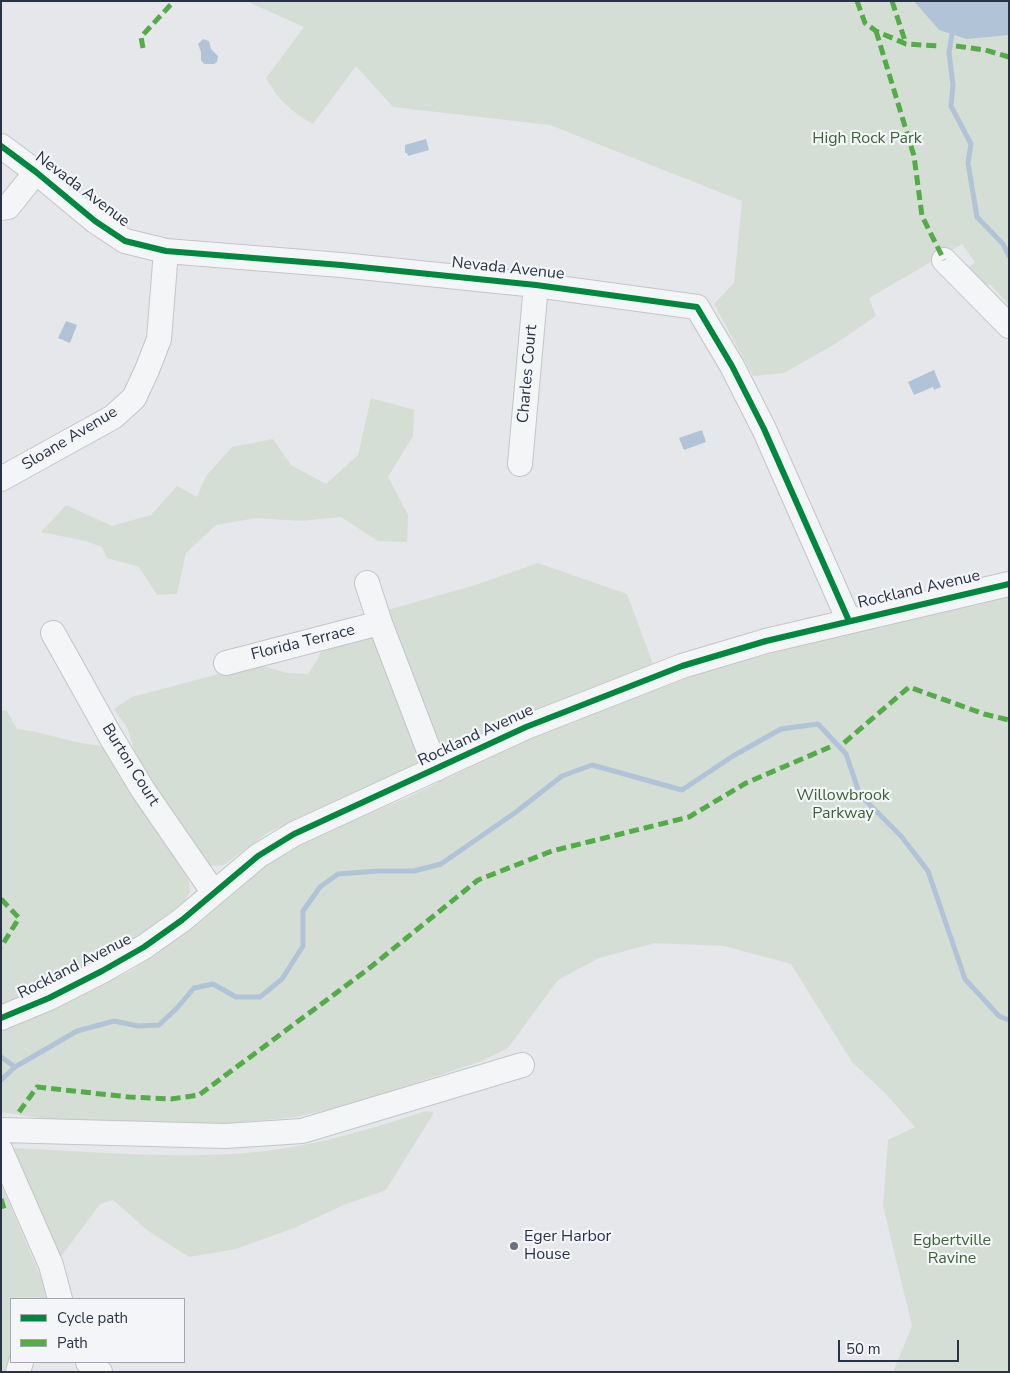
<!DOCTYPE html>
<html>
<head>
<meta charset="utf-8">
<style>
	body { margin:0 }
	#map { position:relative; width:1010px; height:1373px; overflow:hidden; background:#e5e7ea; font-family:"Nunito Sans",sans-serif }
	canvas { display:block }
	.frame { position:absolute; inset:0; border:2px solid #293346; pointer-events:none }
	.legend { position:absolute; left:10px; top:1298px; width:175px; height:65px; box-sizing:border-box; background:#f3f5f9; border:1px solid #a2a7b1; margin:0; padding:6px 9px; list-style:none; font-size:15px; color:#293346 }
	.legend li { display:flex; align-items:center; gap:10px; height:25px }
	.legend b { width:25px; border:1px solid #a2a7b1 }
	.scale { position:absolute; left:838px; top:1340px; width:121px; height:22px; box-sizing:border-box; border:2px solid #293346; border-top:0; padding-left:6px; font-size:15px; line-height:18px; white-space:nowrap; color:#293346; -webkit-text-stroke:4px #f3f5f9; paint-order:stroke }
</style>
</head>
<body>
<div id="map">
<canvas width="1010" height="1373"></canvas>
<div class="frame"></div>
<ul class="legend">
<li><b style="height:6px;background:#00873e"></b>Cycle path</li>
<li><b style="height:6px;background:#53ac47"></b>Path</li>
</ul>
<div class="scale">50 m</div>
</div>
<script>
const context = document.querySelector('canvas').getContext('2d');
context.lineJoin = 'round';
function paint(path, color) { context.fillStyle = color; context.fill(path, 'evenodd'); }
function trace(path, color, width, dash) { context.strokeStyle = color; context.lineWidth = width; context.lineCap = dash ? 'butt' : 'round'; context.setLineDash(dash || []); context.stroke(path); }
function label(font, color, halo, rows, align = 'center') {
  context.font = font + ' "Nunito Sans",sans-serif'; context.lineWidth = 4.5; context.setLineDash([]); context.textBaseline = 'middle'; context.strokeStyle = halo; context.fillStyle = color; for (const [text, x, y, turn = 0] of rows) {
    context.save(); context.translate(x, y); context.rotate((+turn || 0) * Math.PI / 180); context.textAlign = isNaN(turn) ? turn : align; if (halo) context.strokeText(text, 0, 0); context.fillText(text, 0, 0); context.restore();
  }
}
const green = new Path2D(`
	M 246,1 L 1009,1 L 1009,305 L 990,284 L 983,289 L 968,268 L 975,262 L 962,244 L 869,298 L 876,316 L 835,344 L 784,373 L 753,376 L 714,304 L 734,283 L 742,201 L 550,125 L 393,107 L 356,66 L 313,124 C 293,113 277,99 266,78 L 304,27 Z
	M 371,398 L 414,410 L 413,436 L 388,477 L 408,515 L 407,542 L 378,541 L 341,517 L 301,521 L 256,518 L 216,525 L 186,553 L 177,594 L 157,595 L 139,567 L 107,558 L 102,547 L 85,541 L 41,532 L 66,505 L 112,526 L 151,515 L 177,486 L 197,497 L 206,476 L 232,447 L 273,439 L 291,465 L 326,484 L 358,455 Z
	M 538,563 L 627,594 L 653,664 L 442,753 L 384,611 L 475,585 Z
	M 1009,595 L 1009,1372 L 893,1372 L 912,1326 L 883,1206 L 888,1140 L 915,1127 L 886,1094 L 852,1062 L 791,964 L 724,946 L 655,943 L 599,958 L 558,980 L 508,1048 L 482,1061 L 343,1107 L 295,1117 L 204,1126 L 53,1120 L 1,1112 L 1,1027 L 129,972 L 197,925 L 268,864 L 297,844 L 406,798 L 531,738 L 598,711 L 701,673 L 794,647 Z
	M 374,632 L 420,756 L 419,762 L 414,767 L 364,794 L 302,816 L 269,832 L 224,865 L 210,866 L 203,862 L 193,851 L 134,750 L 128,729 L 114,709 L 132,697 L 256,664 L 287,673 L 308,674 L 319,657 L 323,641 Z
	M 1,710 L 7,711 L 17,729 C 47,732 75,745 105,746 L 177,860 L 189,881 L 190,892 L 185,901 L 128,945 L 81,972 L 1,1005 Z
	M 426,1111 L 433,1112 L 433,1114 L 386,1190 L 346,1204 L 294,1228 L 236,1249 L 189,1257 L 147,1230 L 113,1200 L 100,1204 L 60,1258 L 10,1148 C 92,1151 175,1160 257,1152 C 315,1146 371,1129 426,1111 Z
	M 1,1184 L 48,1294 L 46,1299 L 11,1299 L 11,1362 L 9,1372 L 1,1372 Z`);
const water = new Path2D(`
	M 914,1 L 1009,1 L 1009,35 L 967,39 L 939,30 Z
	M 203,39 L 209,41 L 211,49 L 218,56 L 217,62 L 214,64 L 204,64 L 201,60 L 201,52 L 198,44 Z
	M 426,139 L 429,150 L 408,156 L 407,153 L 405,153 L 405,145 Z
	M 66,321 L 77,325 L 70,343 L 58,338 Z
	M 934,370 L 941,387 L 934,390 L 933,387 L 914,395 L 908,382 Z
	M 702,430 L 706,442 L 684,450 L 679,438 Z`);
const stream = new Path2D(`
	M 952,34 L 949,53 L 953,85 L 951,106 L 971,144 L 968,163 L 977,217 L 1003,244 L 1009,256
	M 1,1057 L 15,1067
	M 1,1080 L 15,1067 L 77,1031 L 114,1021 L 138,1026 L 159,1025 L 177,1008 L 194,988 L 213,984 L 236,997 L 260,997 L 282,979 L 303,946 L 303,911 L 320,887 L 338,874 L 378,871 L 414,871 L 441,864 L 516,812 L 562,776 L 592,765 L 682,790 L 733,756 L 781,729 L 818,724 L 846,754 L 860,795 L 901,836 L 928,871 L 965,979 L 999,1016 L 1009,1020`);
const minor = new Path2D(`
	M 1,146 L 36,172 L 95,221 L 125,241 L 166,251 L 341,265 L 536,285 L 697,307 L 732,366 L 764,429 L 849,621
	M 1,208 L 8,207 L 36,172
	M 944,260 L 1009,326
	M 520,464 L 536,285
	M 1,479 L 113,417 L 134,398 L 147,370 L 159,339 L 166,251
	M 367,583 L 380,623 L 436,769
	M 53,633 L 111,737 L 143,790 L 214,893
	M 226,663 L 380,623
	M 1,1018 L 49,998 L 102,971 L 144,947 L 182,920 L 258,856 L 294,834 L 526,727 L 682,666 L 766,641 L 1009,584
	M 1,1130 L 225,1136 L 302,1131 L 522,1065
	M 1,1151 L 51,1265 L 60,1299
	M 88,1362 L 100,1372
	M 18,1372 L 21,1362`);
const quiet = new Path2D(`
	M 857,1 L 865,23 L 876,31 L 906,44 L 939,46
	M 892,1 L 906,44
	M 876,31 L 914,156 L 922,216 L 944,260
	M 956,46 L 985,50 L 1009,57
	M 143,48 L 141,37 L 174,1
	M 844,743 L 909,687 L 984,714 L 1009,720
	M 1,899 L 19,918 L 1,947
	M 19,1112 L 37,1087 L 129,1097 L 171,1099 L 199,1095 L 367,970 L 478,880 L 552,851 L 689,817 L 746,783 L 830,747
	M 1,1199 L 4,1209 L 1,1211`);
const cycleway = new Path2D(`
	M 1,146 L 36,172 L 95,221 L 125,241 L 166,251 L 341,265 L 536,285 L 697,307 L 732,366 L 764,429 L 849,621
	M 1,1018 L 49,998 L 102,971 L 144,947 L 182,920 L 258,856 L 294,834 L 526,727 L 682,666 L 766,641 L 1009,584`);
const markers = [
	[514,1246,5,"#6b727f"]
];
const parkNames = [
	["High Rock Park",867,139],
	["Willowbrook",843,796],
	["Parkway",843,814],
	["Egbertville",952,1241],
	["Ravine",952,1259]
];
const streetNames = [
	["Nevada Avenue",82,190,37],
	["Nevada Avenue",508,269,6],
	["Charles Court",528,374,-85],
	["Sloane Avenue",70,439,-31],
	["Rockland Avenue",919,590,-13],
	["Florida Terrace",303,643,-14],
	["Rockland Avenue",476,736,-25],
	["Burton Court",130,765,58],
	["Rockland Avenue",75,967,-27]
];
const poiNames = [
	["Eger Harbor",524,1237],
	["House",524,1255]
];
paint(green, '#d5ded5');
paint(water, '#b1c3d7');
trace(stream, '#b1c3d7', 5);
trace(minor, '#c3c5c8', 26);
trace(minor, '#f4f5f7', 24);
trace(quiet, '#53ac47', 5, [10, 5]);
trace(cycleway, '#00873e', 6);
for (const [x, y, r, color] of markers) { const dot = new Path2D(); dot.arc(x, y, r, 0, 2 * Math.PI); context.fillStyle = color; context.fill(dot); trace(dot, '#f3f5f9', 2); }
label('16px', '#3d6335', '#f3f5f9', parkNames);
label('16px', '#293346', '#f3f5f9', streetNames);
label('16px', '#293346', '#f3f5f9', poiNames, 'left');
</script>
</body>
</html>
